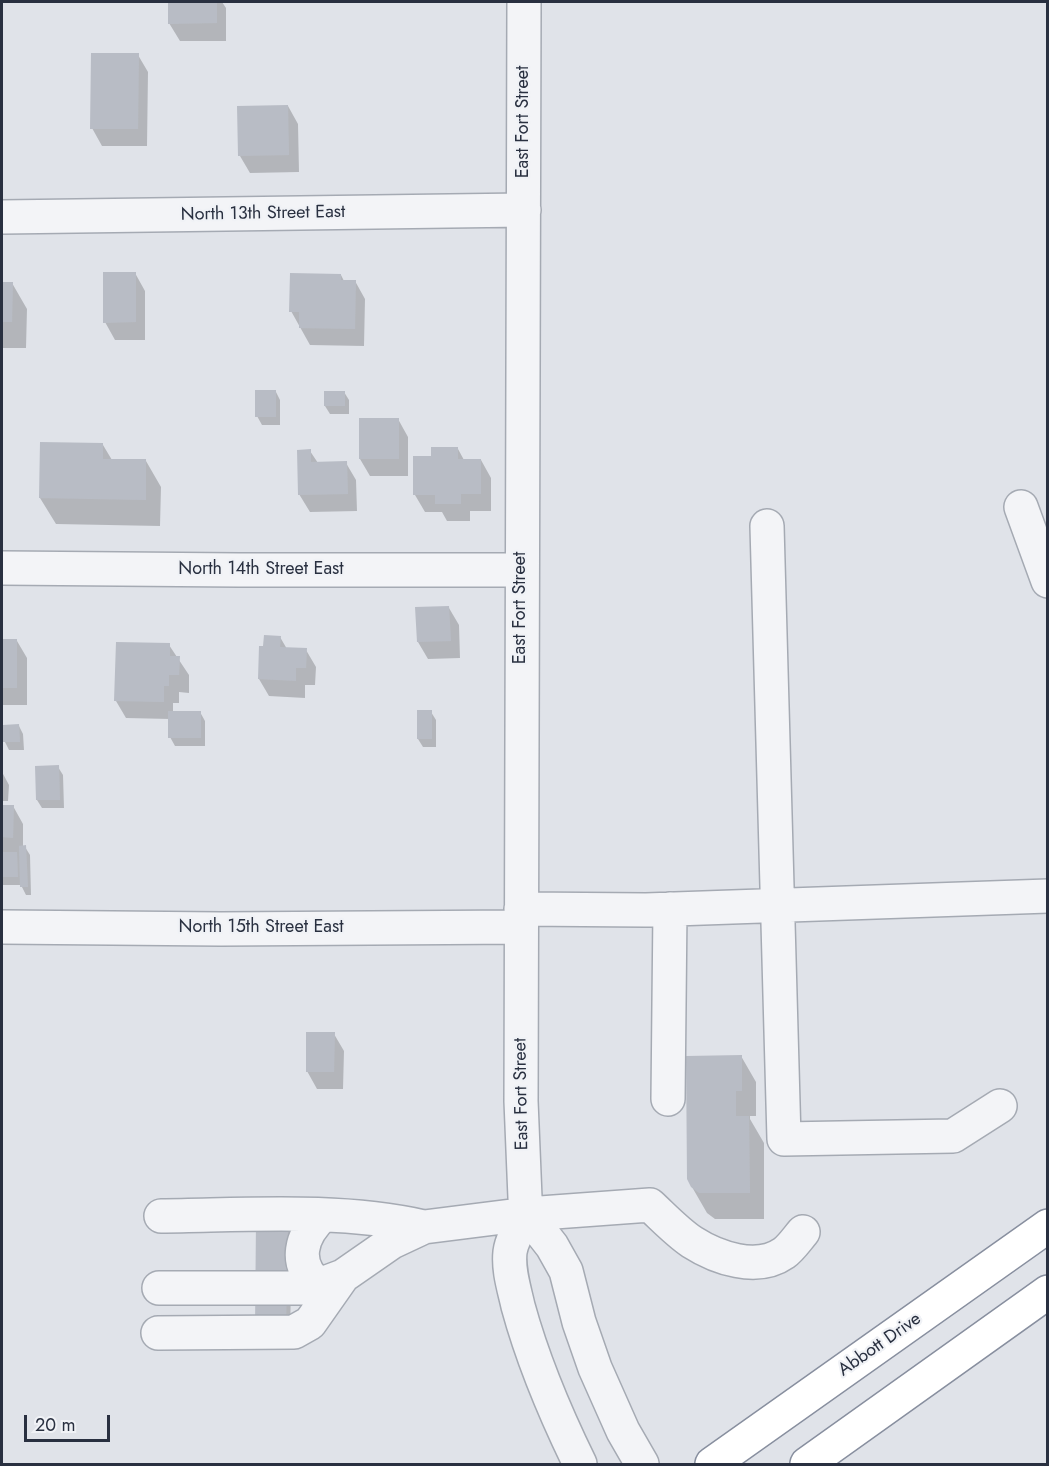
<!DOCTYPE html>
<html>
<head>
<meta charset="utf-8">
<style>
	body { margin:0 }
	#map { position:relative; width:1049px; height:1466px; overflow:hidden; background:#e0e3e9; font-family:Jost,sans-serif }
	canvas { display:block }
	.frame { position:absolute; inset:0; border:3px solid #293040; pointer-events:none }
	.scale { position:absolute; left:24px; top:1415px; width:86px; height:27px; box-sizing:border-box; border:3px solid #293040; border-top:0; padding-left:8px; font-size:18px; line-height:21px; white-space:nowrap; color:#293040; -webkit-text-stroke:4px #f0f2f6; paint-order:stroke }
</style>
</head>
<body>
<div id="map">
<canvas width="1049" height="1466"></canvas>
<div class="frame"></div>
<div class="scale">20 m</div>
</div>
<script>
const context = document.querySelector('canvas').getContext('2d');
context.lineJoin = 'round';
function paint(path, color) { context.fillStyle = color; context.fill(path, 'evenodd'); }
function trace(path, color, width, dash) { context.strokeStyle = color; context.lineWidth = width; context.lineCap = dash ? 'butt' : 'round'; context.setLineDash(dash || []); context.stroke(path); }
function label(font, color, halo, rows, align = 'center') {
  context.font = font + ' Jost,sans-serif'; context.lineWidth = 4.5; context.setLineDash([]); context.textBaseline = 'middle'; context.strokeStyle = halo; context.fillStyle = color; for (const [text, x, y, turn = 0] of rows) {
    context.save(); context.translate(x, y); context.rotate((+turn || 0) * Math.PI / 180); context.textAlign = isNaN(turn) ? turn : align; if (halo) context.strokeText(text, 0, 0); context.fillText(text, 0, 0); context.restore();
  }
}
const shadow = new Path2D(`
	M 169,2 L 222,2 L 226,8 L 226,41 L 180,41 L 169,23 Z
	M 138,55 L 148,72 L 147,146 L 102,146 L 92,128 Z
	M 288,106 L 298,124 L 299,172 L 250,173 L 240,156 Z
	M 135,273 L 145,291 L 145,340 L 115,340 L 105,322 Z
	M 341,275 L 344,281 L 355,281 L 365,299 L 364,346 L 310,345 L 291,311 Z
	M 2,283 L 12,283 L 27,309 L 26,348 L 2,348 Z
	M 276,392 L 280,400 L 280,425 L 262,425 L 257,416 Z
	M 344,392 L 349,400 L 349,414 L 330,414 L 325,406 Z
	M 398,419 L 408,437 L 408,476 L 370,476 L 360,459 Z
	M 103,445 L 112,460 L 146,461 L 161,487 L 160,526 L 56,524 L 40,498 Z
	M 458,449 L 464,460 L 481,460 L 491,478 L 491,511 L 470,511 L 470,521 L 447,521 L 442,512 L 425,512 L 415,495 L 432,457 Z
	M 310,451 L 318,463 L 346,463 L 356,480 L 357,511 L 310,512 L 299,494 Z
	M 449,608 L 459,625 L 460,658 L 428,659 L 418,642 Z
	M 280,637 L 287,649 L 306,650 L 316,667 L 315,685 L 305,685 L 305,698 L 269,696 L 259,679 Z
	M 2,641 L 17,641 L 27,658 L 27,705 L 2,705 Z
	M 169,645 L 189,675 L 189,693 L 179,692 L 179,703 L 173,703 L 173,712 L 200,712 L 205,721 L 205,746 L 175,746 L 170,737 L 170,719 L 126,718 L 116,701 Z
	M 431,712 L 436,720 L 436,747 L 423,747 L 418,739 Z
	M 19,726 L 23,734 L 24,750 L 9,750 L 5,742 L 4,727 Z
	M 36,767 L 58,767 L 63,775 L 64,808 L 42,808 L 37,800 Z
	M 2,772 L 9,785 L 8,801 L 2,801 L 2,806 L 13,806 L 23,824 L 23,847 L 25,847 L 30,855 L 31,895 L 26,895 L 21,885 L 2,885 Z
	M 334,1034 L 344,1051 L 343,1089 L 317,1089 L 307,1071 Z
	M 741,1056 L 756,1082 L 756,1116 L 750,1116 L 750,1119 L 764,1143 L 764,1219 L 715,1219 L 707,1213 L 692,1187 Z
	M 258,1222 L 292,1230 L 290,1337 Z`);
const building = new Path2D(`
	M 168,2 L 217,2 L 217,23 L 168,24 Z
	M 91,53 L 139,53 L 138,129 L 90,129 Z
	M 288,105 L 289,155 L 238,156 L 237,106 Z
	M 103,272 L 136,272 L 136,322 L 103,323 Z
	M 290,273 L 341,274 L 341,280 L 356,280 L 355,329 L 299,328 L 299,312 L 289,312 Z
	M 2,282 L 13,282 L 12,322 L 2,322 Z
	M 255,390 L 276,390 L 276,417 L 255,417 Z
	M 324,391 L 345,391 L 345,406 L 324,406 Z
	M 359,418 L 399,418 L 399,459 L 359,459 Z
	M 40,442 L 103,443 L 103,459 L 146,459 L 146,500 L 39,498 Z
	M 431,447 L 458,447 L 458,459 L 481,459 L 481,494 L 461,494 L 461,504 L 435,504 L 435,495 L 413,495 L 413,456 L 431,456 Z
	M 311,449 L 311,462 L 347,461 L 348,494 L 298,495 L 297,450 Z
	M 449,606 L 451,641 L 417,642 L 415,607 Z
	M 264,635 L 281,636 L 280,647 L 307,648 L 306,668 L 296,668 L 296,681 L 258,679 L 259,646 L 263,646 Z
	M 2,639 L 17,639 L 17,688 L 2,688 Z
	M 116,642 L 170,643 L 170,656 L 180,656 L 179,675 L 169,675 L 169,686 L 164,686 L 164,702 L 114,701 Z
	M 417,710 L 432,710 L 432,739 L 417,739 Z
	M 168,711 L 201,711 L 201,738 L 168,738 Z
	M 19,724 L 20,742 L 3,742 L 3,725 Z
	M 59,765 L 60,800 L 36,800 L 35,766 Z
	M 2,805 L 14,805 L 13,838 L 2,837 Z
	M 26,845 L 28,887 L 20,887 L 19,846 Z
	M 2,852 L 17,852 L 18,877 L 2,877 Z
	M 306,1032 L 335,1032 L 334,1072 L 306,1072 Z
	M 742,1055 L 742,1091 L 736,1091 L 736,1116 L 749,1116 L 750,1193 L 699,1193 L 691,1187 L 687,1179 L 686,1056 Z
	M 256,1220 L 288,1221 L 286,1329 L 255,1328 Z`);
const minor = new Path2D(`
	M 524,2 L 521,1101 L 525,1198 L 527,1214 L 552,1246 L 566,1271 L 579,1322 L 595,1368 L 623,1431 L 642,1464
	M 2,217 L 524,210
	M 1021,507 L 1048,581
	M 767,526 L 784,1139 L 953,1136 L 1000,1106
	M 2,568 L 239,570 L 521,570
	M 521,909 L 646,910 L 1048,896
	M 2,927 L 221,929 L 521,927
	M 668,1099 L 670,909
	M 527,1214 C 521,1225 512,1238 510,1252 C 508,1270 514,1288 518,1306 C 533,1361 555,1413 580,1464
	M 161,1216 C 249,1215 338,1208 424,1227
	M 319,1285 C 292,1264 301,1235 323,1215
	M 159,1288 L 311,1288 L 343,1276 L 392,1242 L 424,1227 L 527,1214 L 650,1205 C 663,1217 677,1232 692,1242 C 717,1258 757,1272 784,1253 C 791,1248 797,1239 803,1232
	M 158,1333 L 294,1332 L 310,1323 L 343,1276`);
const highway = new Path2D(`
	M 712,1464 L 1048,1226
	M 807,1464 L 1048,1292`);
const streetNames = [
	["East Fort Street",524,122,-90],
	["North 13th Street East",263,214,-1],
	["North 14th Street East",261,570],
	["East Fort Street",521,608,-90],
	["North 15th Street East",261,928],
	["East Fort Street",522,1094,-91],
	["Abbott Drive",880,1345,-35]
];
paint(shadow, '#0003');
paint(building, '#b8bcc5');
trace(minor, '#a5aab3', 36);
trace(highway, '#888f9f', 36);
trace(minor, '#f3f4f7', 33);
trace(highway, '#fff', 33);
label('18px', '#293040', '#f0f2f6', streetNames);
</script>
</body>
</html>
